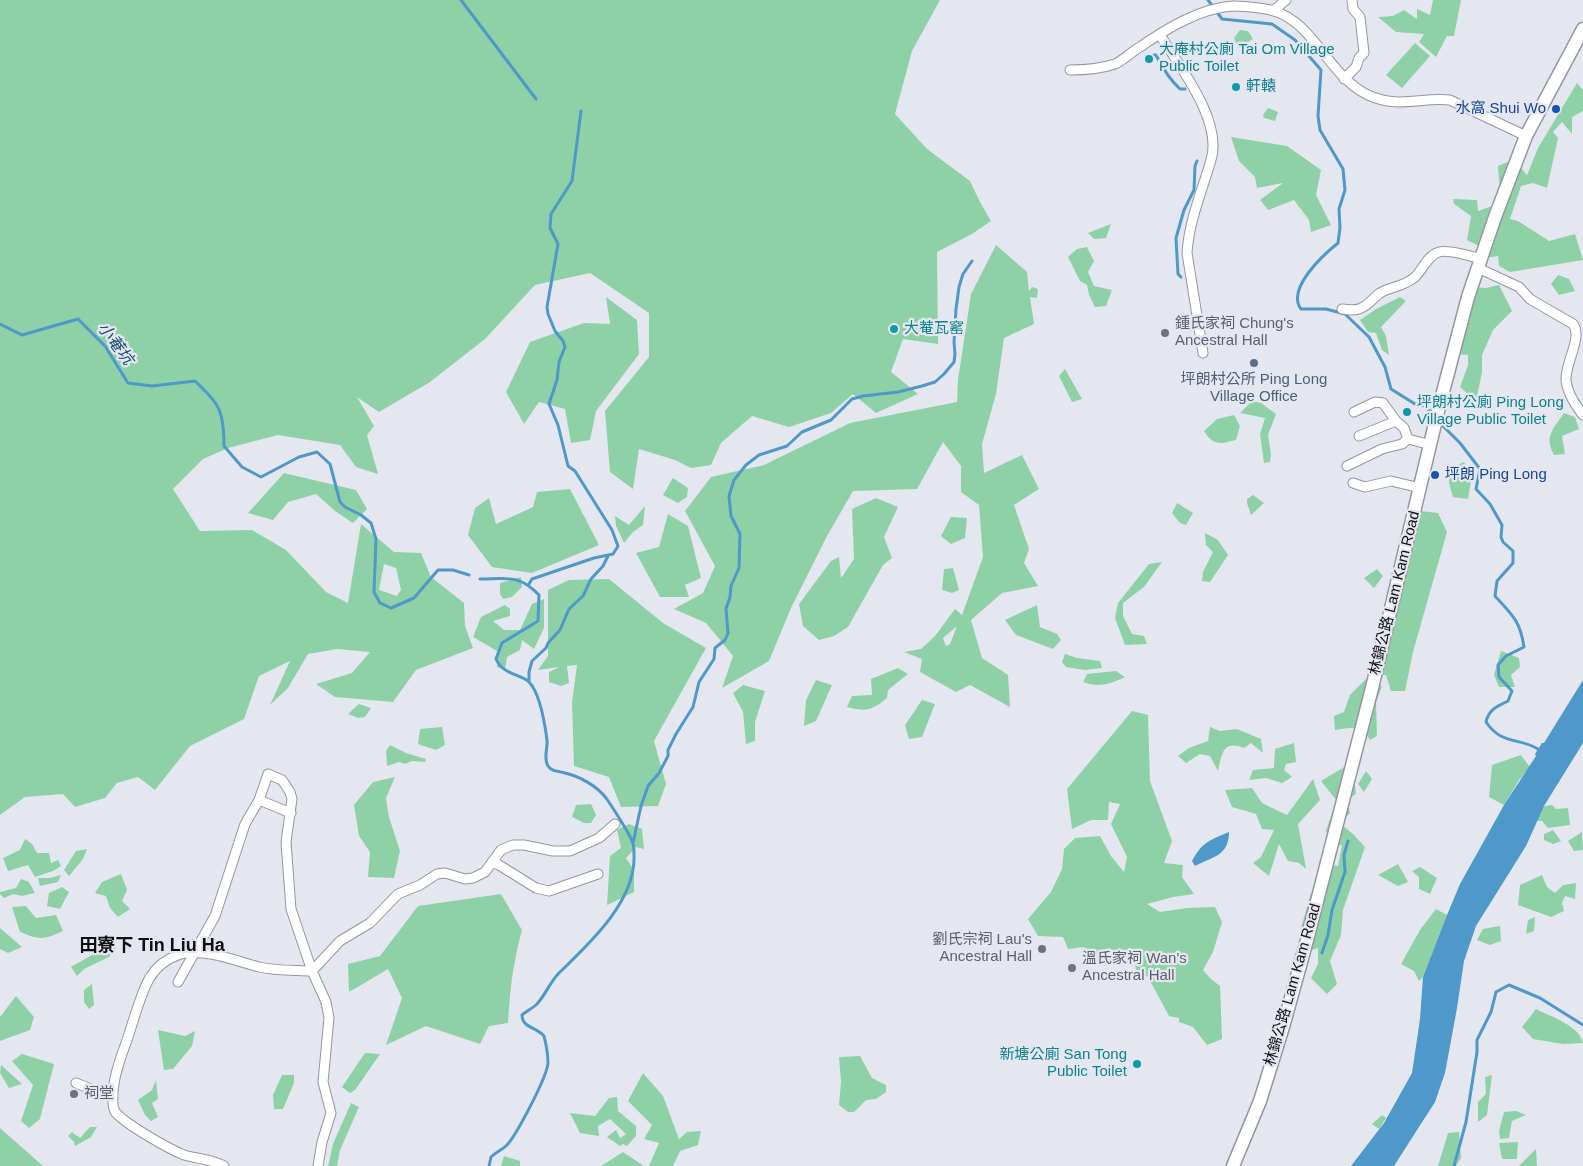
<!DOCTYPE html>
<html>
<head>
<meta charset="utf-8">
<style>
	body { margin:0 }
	canvas { display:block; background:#e5e7f0 }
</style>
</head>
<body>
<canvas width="1583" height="1166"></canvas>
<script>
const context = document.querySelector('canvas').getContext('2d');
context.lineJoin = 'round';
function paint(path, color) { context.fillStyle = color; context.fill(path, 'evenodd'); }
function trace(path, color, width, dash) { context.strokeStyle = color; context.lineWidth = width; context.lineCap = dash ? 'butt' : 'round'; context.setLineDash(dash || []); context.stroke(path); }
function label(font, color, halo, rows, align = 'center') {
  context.font = font + ' Arial,"Noto Sans TC",sans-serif'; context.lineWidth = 4.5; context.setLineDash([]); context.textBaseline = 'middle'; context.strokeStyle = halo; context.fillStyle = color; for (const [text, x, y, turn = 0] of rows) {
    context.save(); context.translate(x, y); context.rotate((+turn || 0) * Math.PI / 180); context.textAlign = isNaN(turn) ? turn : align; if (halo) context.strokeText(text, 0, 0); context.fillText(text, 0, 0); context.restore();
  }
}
const green = new Path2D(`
	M 0,0 L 940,0 L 912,51 L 895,114 L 927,149 L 970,181 L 980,202 L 991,221 L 972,234 L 937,252 L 938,344 L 903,339 L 891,372 L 918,394 L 876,413 L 853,394 L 831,413 L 789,427 L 752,416 L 721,443 L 711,465 L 691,468 L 675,460 L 639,449 L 633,489 L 610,472 L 605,411 L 649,357 L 649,313 L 590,273 L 535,285 L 485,339 L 430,382 L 379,412 L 357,397 L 374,426 L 367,435 L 378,474 L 356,467 L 340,445 L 278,435 L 228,448 L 203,459 L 173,489 L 200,531 L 252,530 L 286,550 L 326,592 L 348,603 L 361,524 L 394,552 L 421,553 L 431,577 L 464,603 L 465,626 L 473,648 L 416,670 L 393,702 L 335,697 L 316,684 L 352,673 L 370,652 L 337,649 L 308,654 L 288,688 L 270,705 L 290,661 L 259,676 L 244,719 L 190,746 L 155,790 L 138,777 L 117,783 L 105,798 L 75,807 L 63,794 L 25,797 L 0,815 ZM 384,564 L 396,568 L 401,590 L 397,596 L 379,590 Z
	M 1433,0 L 1461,0 L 1454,36 L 1447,36 L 1436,57 L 1419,42 L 1424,34 L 1396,32 L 1378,17 L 1393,16 L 1404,10 L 1417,19 L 1417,9 L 1430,15 Z
	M 1240,30 L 1248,31 L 1253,39 L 1238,48 L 1234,38 Z
	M 1415,43 L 1430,56 L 1402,88 L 1386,75 Z
	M 1577,83 L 1583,90 L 1583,111 L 1572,117 L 1572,134 L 1562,122 L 1553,132 L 1558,138 L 1547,188 L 1533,183 L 1521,186 L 1510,219 L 1518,221 L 1549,241 L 1575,234 L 1583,260 L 1510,272 L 1499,266 L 1498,256 L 1486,258 L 1479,246 L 1467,240 L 1471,216 L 1454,204 L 1453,199 L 1477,200 L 1478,211 L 1492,206 L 1500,193 L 1498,166 L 1510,161 L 1519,166 L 1527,175 L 1538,148 Z
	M 1268,108 L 1278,112 L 1275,121 L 1264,118 L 1263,115 Z
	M 1231,137 L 1287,146 L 1321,170 L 1316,195 L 1331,225 L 1311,232 L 1309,220 L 1294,200 L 1268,210 L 1260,200 L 1283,183 L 1257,188 L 1255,177 L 1239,161 Z
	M 1111,224 L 1106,238 L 1094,239 L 1088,233 Z
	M 996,245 L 1027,272 L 1029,291 L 1032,287 L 1038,289 L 1037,298 L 1030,297 L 1034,324 L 1004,338 L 996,394 L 982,444 L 984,473 L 1022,455 L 1039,489 L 1014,505 L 1029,549 L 1024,563 L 1038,586 L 1002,593 L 971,620 L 982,658 L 1008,675 L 1010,707 L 970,685 L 956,692 L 920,672 L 922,659 L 904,652 L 921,649 L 935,636 L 955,609 L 962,615 L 983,557 L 979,505 L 961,492 L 961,466 L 943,442 L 917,489 L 853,491 L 827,536 L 791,608 L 769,661 L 722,688 L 733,656 L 706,623 L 674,609 L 703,593 L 715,566 L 685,511 L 711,477 L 764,465 L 850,423 L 957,402 L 958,380 L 971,294 ZM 957,626 L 950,644 L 946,646 L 943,638 Z
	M 1087,247 L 1094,261 L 1088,272 L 1094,286 L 1112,290 L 1106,306 L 1095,307 L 1089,295 L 1087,285 L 1080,281 L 1068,257 L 1077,249 Z
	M 1558,275 L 1569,279 L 1575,291 L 1559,295 L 1551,284 Z
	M 1499,285 L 1512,311 L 1493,330 L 1482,355 L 1482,372 L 1476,401 L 1460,387 L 1468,365 L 1468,355 L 1457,354 L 1475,287 L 1486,288 Z
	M 606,297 L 637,320 L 639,354 L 596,411 L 590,440 L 571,443 L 565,409 L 539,402 L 524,424 L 506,392 L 530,342 L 584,323 L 610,324 Z
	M 1400,297 L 1406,301 L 1381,327 L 1386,336 L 1389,355 L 1382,350 L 1376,333 L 1368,332 L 1360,320 L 1376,309 Z
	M 1065,369 L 1082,399 L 1072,402 L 1059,376 Z
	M 1252,401 L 1261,403 L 1276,414 L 1268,435 L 1271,454 L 1270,462 L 1264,463 L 1260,434 L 1265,418 L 1240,413 Z
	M 1564,413 L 1575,417 L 1579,429 L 1562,436 L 1565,454 L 1554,455 C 1544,436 1553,429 1564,413 Z
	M 1234,415 L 1240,426 L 1236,440 C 1221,444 1213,446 1204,431 L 1217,419 Z
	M 1464,462 L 1472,475 L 1468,499 L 1453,497 L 1449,483 L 1450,469 Z
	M 284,473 L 356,490 L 367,509 L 353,523 L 335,511 L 316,494 L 288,502 L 273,520 L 248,513 Z
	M 673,478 L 688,488 L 687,497 L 678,503 L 663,495 Z
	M 570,489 L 599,545 L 532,573 L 492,567 L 468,535 L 475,508 L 489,498 L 496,524 L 533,507 L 537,492 Z
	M 1253,495 L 1264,503 L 1251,515 L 1247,503 L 1247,499 Z
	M 876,498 L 898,507 L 884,537 L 892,558 L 883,565 L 848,627 L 834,636 L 819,640 L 803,626 L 799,604 L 831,561 L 839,557 L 841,578 L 854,559 L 852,509 Z
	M 1177,503 L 1193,513 L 1186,525 L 1180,523 L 1172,513 Z
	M 645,506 L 643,525 L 633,532 L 624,543 L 616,526 L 615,516 L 629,525 Z
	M 1420,511 L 1438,513 L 1447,532 L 1413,652 L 1405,691 L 1391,691 L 1386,675 L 1378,675 L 1381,664 L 1375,646 L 1384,616 L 1403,533 Z
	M 668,514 L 688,526 L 701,578 L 685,585 L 689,597 L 660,597 L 636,553 L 659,547 Z
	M 951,517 L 967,518 L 965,538 L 951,544 L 941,536 Z
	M 1205,533 L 1218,540 L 1228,555 L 1210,582 L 1202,581 L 1203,572 L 1213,552 L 1206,545 Z
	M 1162,562 L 1144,587 L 1123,603 L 1123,616 L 1132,634 L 1144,636 L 1147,644 L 1125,645 L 1115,618 L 1118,603 L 1149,564 Z
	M 953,568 L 959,590 L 952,593 L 942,590 L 944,569 Z
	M 1377,569 L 1383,576 L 1374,588 L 1364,578 Z
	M 521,577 L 522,587 L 512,597 L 503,599 L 500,594 L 500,583 Z
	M 609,579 L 663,623 L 706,648 L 654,741 L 666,784 L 658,806 L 621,807 L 609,777 L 574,766 L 572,702 L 577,665 L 567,666 L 569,683 L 561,686 L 549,682 L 549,672 L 559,667 L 538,670 L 548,656 L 548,590 L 569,580 Z
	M 544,599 L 544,628 L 534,649 L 522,640 L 520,650 L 507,657 L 505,670 L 497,667 L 497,651 L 473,637 L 481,617 L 505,605 L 510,609 L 510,616 L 493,621 L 504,630 L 520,630 L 532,604 Z
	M 1037,605 L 1040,627 L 1057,634 L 1061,640 L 1053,649 L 1016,635 L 1005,620 Z
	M 1501,651 L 1519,658 L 1520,667 L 1511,675 L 1515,687 L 1499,687 L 1494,675 Z
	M 1065,654 L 1077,658 L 1100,661 L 1102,668 L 1085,670 L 1066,667 L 1062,662 Z
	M 898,668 L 908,674 L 888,690 L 887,698 C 871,711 866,712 847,707 L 852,696 L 872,695 L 871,679 Z
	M 1116,671 L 1125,677 C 1110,684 1099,688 1083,682 L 1087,674 Z
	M 1366,679 L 1382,686 L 1376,703 L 1377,736 L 1370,740 C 1360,723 1352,728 1335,730 L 1334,716 L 1344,712 L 1350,695 Z
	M 816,680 L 832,685 L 816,721 L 804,726 L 806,700 Z
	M 743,685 L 765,691 L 755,722 L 755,741 L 746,744 L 743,712 L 733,693 Z
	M 922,700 L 935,704 L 922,737 L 909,739 L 905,725 Z
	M 359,704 L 371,708 L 365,717 L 358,718 L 348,714 Z
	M 1132,711 L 1148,715 L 1150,781 L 1172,841 L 1164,863 L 1183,865 L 1182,877 L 1194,894 L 1173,897 L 1147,904 L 1160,912 L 1187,908 L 1215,907 L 1222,922 L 1213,952 L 1203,970 L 1211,979 L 1220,986 L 1222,1039 L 1207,1045 L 1193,1027 L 1179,1022 L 1179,1018 L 1169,1016 L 1148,977 L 1136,970 L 1134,952 L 1127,956 L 1103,955 L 1083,947 L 1068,949 L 1063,937 L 1038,936 L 1028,919 L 1051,892 L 1062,869 L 1064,849 L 1075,838 L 1100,836 L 1111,856 L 1124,872 L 1127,857 L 1111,824 L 1120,804 L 1109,802 L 1108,820 L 1091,820 L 1072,829 L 1067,789 Z
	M 442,727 L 445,745 L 436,750 L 418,744 L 420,729 Z
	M 1210,727 L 1220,731 L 1237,729 L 1261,739 L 1263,753 L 1251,743 L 1244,748 C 1223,740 1222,753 1218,771 L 1210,756 L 1200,754 L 1186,763 L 1178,756 L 1189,748 L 1208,741 Z
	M 1294,743 L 1296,762 L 1286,764 L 1284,770 L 1292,777 L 1282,783 L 1266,778 L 1249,780 L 1253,770 L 1274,768 L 1275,749 Z
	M 390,745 L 406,753 L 426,759 L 425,762 L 412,761 L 405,764 L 399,762 L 387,766 L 386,751 Z
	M 1521,755 L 1530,767 L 1519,780 L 1504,805 L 1489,797 L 1492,765 Z
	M 1346,766 L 1353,769 L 1356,794 L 1347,800 L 1350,813 L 1340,823 L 1354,835 L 1365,847 L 1343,910 L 1341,935 L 1330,961 L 1337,984 L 1327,994 L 1311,978 L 1318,964 L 1318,948 L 1308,951 L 1301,947 L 1301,928 L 1311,893 L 1323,891 L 1329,864 L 1338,866 L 1342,845 L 1334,846 L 1326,831 L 1336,800 L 1321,781 Z
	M 1366,771 L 1372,779 L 1364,792 L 1358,784 Z
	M 395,777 L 386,798 L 389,817 L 400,851 L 394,878 L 368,877 L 370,852 L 359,836 L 354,805 L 373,782 Z
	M 1313,779 L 1320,800 L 1298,824 L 1306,869 L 1299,863 L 1288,861 L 1279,844 L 1269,876 L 1253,863 L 1261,857 L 1274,830 L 1262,829 L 1256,814 L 1232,807 L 1225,790 L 1252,788 L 1262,803 L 1287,815 Z
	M 591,804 L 596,815 L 591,823 L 584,823 L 572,817 L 576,805 Z
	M 1552,805 L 1556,809 L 1568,808 L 1570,825 L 1548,828 L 1542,821 L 1536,821 L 1544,806 Z
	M 629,824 L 642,829 L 644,849 L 636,847 L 626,858 L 634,870 L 634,892 L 607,905 L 610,856 L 621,848 L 617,830 Z
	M 1553,830 L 1561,841 L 1553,844 L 1544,840 L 1544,834 Z
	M 1582,832 L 1583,850 L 1574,851 L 1568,841 Z
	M 25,839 L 32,844 L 37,853 L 49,853 L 51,863 L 58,860 L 61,866 L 53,871 L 35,877 L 28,865 L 8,871 L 3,858 L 20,850 Z
	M 87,849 L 83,859 L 69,876 L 64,870 L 76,851 Z
	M 1398,864 L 1408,882 L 1398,886 L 1378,875 Z
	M 1420,867 L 1437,878 L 1430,894 L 1419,889 L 1419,877 L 1412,871 Z
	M 121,874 L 127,890 L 122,901 L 130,909 L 118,917 L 110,908 L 106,896 L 95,893 L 102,882 Z
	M 61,875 L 58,882 L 40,886 L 38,878 L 50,878 Z
	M 1542,875 L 1547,887 L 1555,893 L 1563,885 L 1576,883 L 1575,899 L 1565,896 L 1562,903 L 1564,911 L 1551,917 L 1518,905 L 1520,885 Z
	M 21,879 L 29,882 L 35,893 L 22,896 L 13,894 L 4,898 L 0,894 L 0,892 L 16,888 Z
	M 62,887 L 69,892 L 60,909 L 47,906 L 49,893 Z
	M 501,894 L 522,930 C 513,963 510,989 508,1023 L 489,1026 L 480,1044 L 426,1026 L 386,1045 L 402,998 L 388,969 L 349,992 L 348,964 L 380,956 L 418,906 Z
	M 26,906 L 36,918 L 56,915 L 63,931 C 44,940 39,940 20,932 L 12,907 Z
	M 1436,909 L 1447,915 L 1423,977 L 1419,981 L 1414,971 L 1401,964 L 1420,930 Z
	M 1535,917 L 1534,931 L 1526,934 L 1528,920 Z
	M 1500,926 L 1501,941 L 1490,945 L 1477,940 L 1483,929 Z
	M 0,928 L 22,947 L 8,953 L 0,949 Z
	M 102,942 L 116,948 L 109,957 L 84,969 L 77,976 L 71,967 L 92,955 Z
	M 92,984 L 94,1005 L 89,1009 L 84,1002 L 84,990 Z
	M 16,996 L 34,1017 L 30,1030 L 0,1041 L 0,1017 Z
	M 1536,1009 C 1551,1017 1579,1025 1583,1043 L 1563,1044 L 1533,1039 L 1522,1027 Z
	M 158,1030 L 185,1036 L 195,1031 L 192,1046 L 173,1069 L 164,1070 Z
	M 365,1053 L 380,1054 L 355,1090 L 350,1093 L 342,1087 Z
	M 22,1054 L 54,1064 L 40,1119 L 29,1128 L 21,1121 L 33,1085 L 12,1061 Z
	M 860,1056 L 872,1078 L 886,1085 L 886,1092 L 876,1099 L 866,1100 L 854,1112 L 848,1112 L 839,1105 L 841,1082 L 839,1057 Z
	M 1,1065 L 22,1084 L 9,1088 L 0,1073 Z
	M 643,1073 L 663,1096 L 679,1139 L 687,1132 L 701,1131 L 698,1145 L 680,1151 L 673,1166 L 649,1166 L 659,1143 L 644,1139 L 652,1125 L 628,1101 Z
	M 282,1075 L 294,1075 L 294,1083 L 283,1109 L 274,1109 L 273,1095 Z
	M 1492,1075 L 1487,1115 L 1478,1122 L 1478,1102 L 1486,1094 L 1485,1077 Z
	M 156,1080 L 158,1099 L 152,1103 L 158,1117 L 151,1121 L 145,1115 L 138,1100 L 152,1090 Z
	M 617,1097 L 618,1111 L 636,1126 L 636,1136 L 627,1146 L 623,1144 L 620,1146 L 607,1137 L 616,1130 L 620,1138 L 626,1134 L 610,1119 L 598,1126 L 599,1136 L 580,1133 L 570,1113 L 595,1116 L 609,1098 Z
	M 351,1103 L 359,1107 L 340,1150 L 337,1166 L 328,1166 L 333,1144 Z
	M 1516,1111 L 1526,1115 L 1512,1121 L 1509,1138 L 1500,1139 L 1499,1131 L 1504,1112 Z
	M 1382,1115 L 1386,1118 L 1379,1129 L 1372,1124 Z
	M 90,1127 L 97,1127 L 91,1137 L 75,1146 L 74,1142 L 68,1136 L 72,1132 L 80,1138 Z
	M 0,1128 L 43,1166 L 0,1166 Z
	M 1459,1132 L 1461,1158 L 1456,1166 L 1438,1166 L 1448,1133 Z
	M 1518,1142 L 1517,1159 L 1502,1159 L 1499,1143 Z
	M 1536,1149 L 1537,1166 L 1519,1166 Z
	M 623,1152 L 644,1166 L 601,1166 Z
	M 504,1156 L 520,1161 L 520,1166 L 501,1166 Z`);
const water = new Path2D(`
	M 1583,680 L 1583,743 L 1544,806 L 1526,846 L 1476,926 L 1464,961 L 1457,1008 L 1445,1073 L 1435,1102 L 1394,1166 L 1351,1166 L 1384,1123 L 1412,1073 L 1420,1019 L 1423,977 L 1447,915 L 1460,884 L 1504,805 L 1536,756 L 1535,754 L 1542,743 L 1544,743 Z
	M 1229,832 C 1229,856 1212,857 1195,866 L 1192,861 C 1202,842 1210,840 1229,832 Z`);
const stream = new Path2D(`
	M 461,0 L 536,99
	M 1208,0 L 1222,19 L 1272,24 L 1295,40 L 1321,70 L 1318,116 L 1320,130 L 1343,169 L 1345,190 L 1339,209 L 1340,228 L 1338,243 C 1323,255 1286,289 1301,309 L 1326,309 L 1345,314 L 1369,337 L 1385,367 L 1391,389 L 1415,404 L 1425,406 L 1433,416
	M 1154,55 L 1156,55 C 1163,69 1169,79 1180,89 L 1185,89
	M 1181,277 L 1178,274 L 1176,238 L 1184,210 L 1194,190 L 1195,166 L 1197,161
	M 0,324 L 22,335 L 78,319 L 105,346 L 128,383 L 152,386 L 195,381 C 220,404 224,412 224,446 L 242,467 L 261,477 L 299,457 L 317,452 L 330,464 L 340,502 L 345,507 L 361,515 L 371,523 L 376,539 L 374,592 L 380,603 L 391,608 L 414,598 L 438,570 L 453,570 L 469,575
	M 1439,422 L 1460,443 L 1480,469 L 1476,489 L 1490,504 L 1502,525 L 1501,537 L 1503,542 L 1513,551 L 1513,563 L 1497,581 L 1495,596 C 1512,615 1520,620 1524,647 L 1506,656 L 1498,665 L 1499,677 L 1512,691 L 1508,701 C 1498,706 1489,709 1486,722 C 1503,747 1521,736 1541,751
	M 480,579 C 507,579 519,574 539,595 L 538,621 L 502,643 L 496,659 C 503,675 521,674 529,682 C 540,693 545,725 547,740 C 548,748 543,758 548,766 C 552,772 558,771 565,773 C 579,776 597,786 606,798 C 611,805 632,837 633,844 C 634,847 634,852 634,855 C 636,901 590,943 559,973 C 550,982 546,994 537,1004 C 533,1008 527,1011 522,1015 C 522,1028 537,1027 544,1036 C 546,1044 548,1054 548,1063 C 547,1077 517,1134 507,1145 C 502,1150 496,1152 491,1157 L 489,1166
	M 529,584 L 532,579 L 594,558 L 613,554 L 618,546 L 612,530 L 575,471 L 568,466 L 558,425 L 549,404 L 557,380 L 559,362 L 565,347 L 563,341 L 555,331 L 548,314 L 547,307 L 558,244 L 550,228 L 551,214 L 572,181 L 581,111
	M 529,681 L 529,672 L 532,661 L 546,648 L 548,643 L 560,630 L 569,609 L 583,596 L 591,579 L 603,566 L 608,556
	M 633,843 L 641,806 L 648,786 L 659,773 L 668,756 L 668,750 L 676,734 L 693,707 L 699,682 L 714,659 L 715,648 L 725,640 L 728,633 L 726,609 L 730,597 L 731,586 L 739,568 L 740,534 L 731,516 L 729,496 L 734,480 L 746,465 L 759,455 L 787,446 L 802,432 L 831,420 L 852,399 L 863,396 L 898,392 L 922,386 L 935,382 L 944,374 L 954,362 L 955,354 L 954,342 L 956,309 L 959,287 L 963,274 L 972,261
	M 1322,953 L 1328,935 L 1332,910 L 1345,872 L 1344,855 L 1348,841
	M 1454,1166 L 1466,1122 L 1477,1052 L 1477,1040 L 1491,1012 L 1496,992 L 1509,985 L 1540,998 L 1583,1025`);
const street = new Path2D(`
	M 1274,10 L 1286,0
	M 1160,35 C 1180,67 1223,121 1211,160 C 1202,191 1189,221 1187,253 L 1203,353
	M 1070,70 C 1085,70 1100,69 1115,64 C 1124,60 1131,52 1140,47 C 1166,29 1200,8 1233,6 C 1241,6 1251,7 1259,8 C 1313,12 1323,73 1368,95 C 1398,109 1420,97 1450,100 L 1526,136
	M 1344,79 L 1356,67 L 1359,58 L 1364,53 L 1360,17 L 1353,9 L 1352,0
	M 1478,268 L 1519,287 L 1530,299 L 1573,324 C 1583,337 1565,363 1566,380 C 1567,392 1576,406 1583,415
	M 1342,309 C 1349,310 1356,311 1361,308 C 1369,305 1373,298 1380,293 C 1391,286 1404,287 1415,277 C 1423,269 1428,255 1439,252 C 1448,249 1471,256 1481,259
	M 1354,412 L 1375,402 L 1383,403 L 1396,421 L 1404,428 L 1408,439
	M 1359,436 L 1396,421
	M 1408,439 L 1431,445
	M 1347,466 L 1382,449 L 1402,444 L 1408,439
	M 1353,483 L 1365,487 L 1391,481 L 1420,488
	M 259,800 L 291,813
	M 492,862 L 499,865 L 536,888 L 549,891 L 598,874
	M 312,971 L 340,941 L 370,923 L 398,894 L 420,885 L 437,874 L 445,873 L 465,879 L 473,878 L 485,872 L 501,850 L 513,845 L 524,845 L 553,851 L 570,851 L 599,838 L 615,824
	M 178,982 L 215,916 L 245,824 L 259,800 L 268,774 L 282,780 L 290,792 L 292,799 L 286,842 L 291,909 L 312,971 L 326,1002 L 329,1018 L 323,1082 L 331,1113 L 322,1142 L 318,1166
	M 76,1083 L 113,1098
	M 224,1166 C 211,1159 198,1159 184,1155 C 169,1149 127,1125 116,1113 C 111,1107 113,1091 114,1084 C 116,1069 122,1054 127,1040 C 134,1020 139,998 149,979 C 156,967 168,958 181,954 C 203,948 237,961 259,967 C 276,971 295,970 312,971`);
const secondary = new Path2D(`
	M 1233,1166 L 1260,1101 L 1283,1027 L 1306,944 L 1372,688 L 1439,407 L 1468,297 L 1495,217 L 1526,136 L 1583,29`);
const markers = [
	[1149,59,5,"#0f9aa8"],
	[1236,87,5,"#0f9aa8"],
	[1556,109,5,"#1a4fb4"],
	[894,329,5,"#0f9aa8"],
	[1165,333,5,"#6b7280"],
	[1254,363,5,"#5c6f8a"],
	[1407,412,5,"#0f9aa8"],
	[1435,475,5,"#1a4fb4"],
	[1042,949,5,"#6b7280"],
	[1072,968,5,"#6b7280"],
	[1137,1064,5,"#0f9aa8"],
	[74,1094,5,"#6b7280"]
];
const cultureNames = [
	["大庵村公廁 Tai Om Village",1159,50],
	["Public Toilet",1159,67],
	["軒轅",1246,87],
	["大菴瓦窰",904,329],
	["坪朗村公廁 Ping Long",1417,403],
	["Village Public Toilet",1417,420],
	["新塘公廁 San Tong",1127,1055,"right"],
	["Public Toilet",1127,1072,"right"]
];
const transitNames = [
	["水窩 Shui Wo",1546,109],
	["坪朗 Ping Long",1445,475,"left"]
];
const worshipNames = [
	["鍾氏家祠 Chung's",1175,324],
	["Ancestral Hall",1175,341],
	["劉氏宗祠 Lau's",1032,940,"right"],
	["Ancestral Hall",1032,957,"right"],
	["溫氏家祠 Wan's",1082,959],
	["Ancestral Hall",1082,976],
	["祠堂",84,1094]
];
const serviceNames = [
	["坪朗村公所 Ping Long",1254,380],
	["Village Office",1254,397]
];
const streetNames = [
	["林錦公路 Lam Kam Road",1395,593,-76],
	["林錦公路 Lam Kam Road",1293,985,-74]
];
const waterNames = [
	["小菴坑",115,344,53]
];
const quarterNames = [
	["田寮下 Tin Liu Ha",152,946]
];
paint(green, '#8fd1a6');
paint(water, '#4e98ca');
trace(stream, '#4e98ca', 3);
trace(street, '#94969f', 11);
trace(secondary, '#94969f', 15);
trace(street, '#fff', 9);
trace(secondary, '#fff', 12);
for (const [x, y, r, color] of markers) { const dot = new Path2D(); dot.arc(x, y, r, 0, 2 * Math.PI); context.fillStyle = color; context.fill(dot); trace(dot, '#e5e7f0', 2); }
label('15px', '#0d838f', '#e5e7f0', cultureNames, 'left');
label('15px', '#164399', '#e5e7f0', transitNames, 'right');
label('15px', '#5b616d', '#e5e7f0', worshipNames, 'left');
label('15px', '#4e5e75', '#e5e7f0', serviceNames);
label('15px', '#0e0f12', '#e5e7f0', streetNames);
label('italic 16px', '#164e71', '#e5e7f0', waterNames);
label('bold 18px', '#0e0f12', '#e5e7f0', quarterNames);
</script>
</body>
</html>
